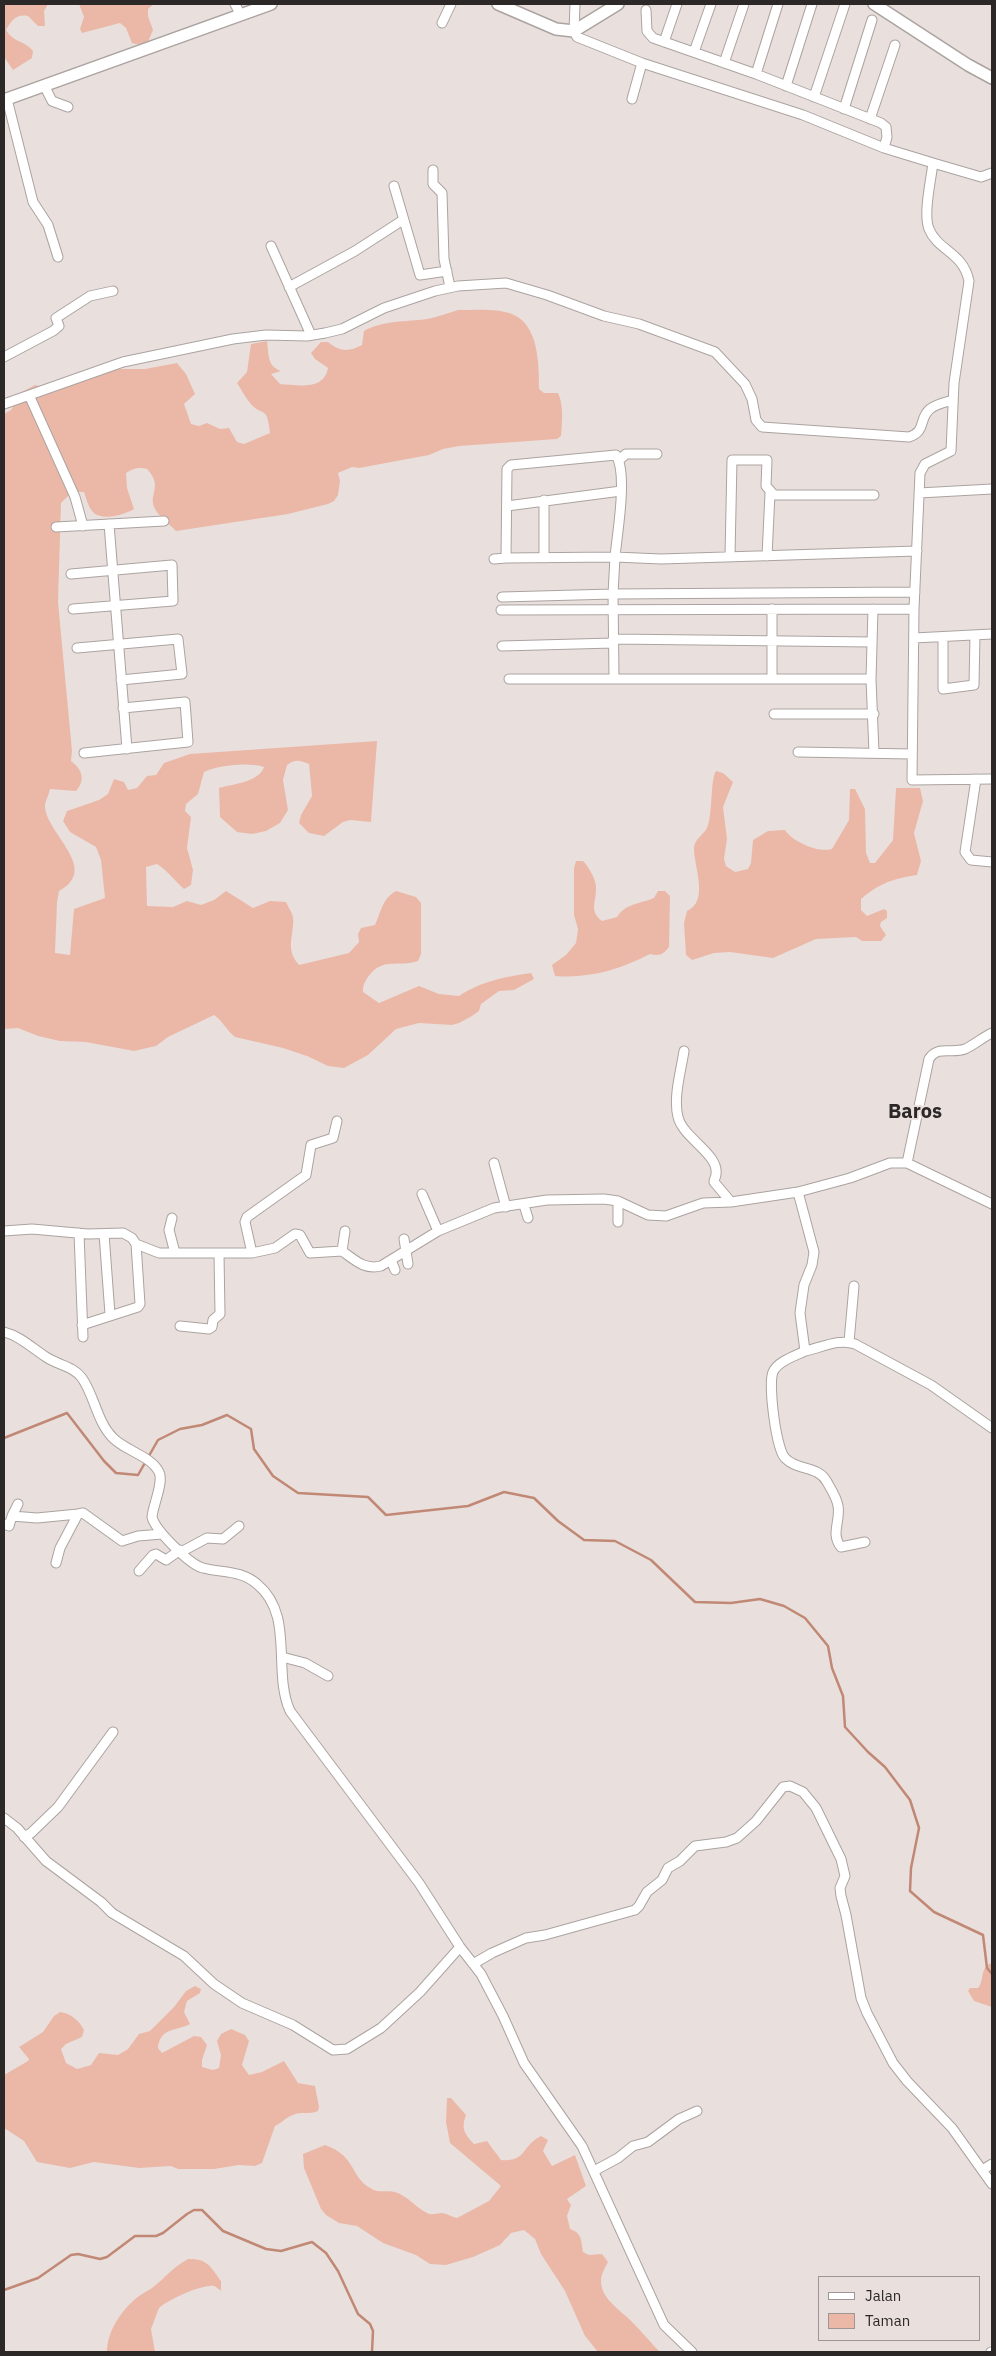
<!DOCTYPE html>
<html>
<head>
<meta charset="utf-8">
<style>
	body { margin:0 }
	#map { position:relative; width:996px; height:2356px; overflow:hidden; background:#e9e0dd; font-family:"IBM Plex Sans",sans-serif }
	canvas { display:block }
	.frame { position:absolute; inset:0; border:5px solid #2b2827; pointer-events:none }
	.legend { position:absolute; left:818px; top:2276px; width:162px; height:65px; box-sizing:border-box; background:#e9e0dd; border:1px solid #9d9694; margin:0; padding:6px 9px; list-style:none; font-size:15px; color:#2b2827 }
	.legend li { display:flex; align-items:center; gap:10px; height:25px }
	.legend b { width:25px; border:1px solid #9d9694 }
</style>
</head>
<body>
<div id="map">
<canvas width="996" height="2356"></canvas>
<div class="frame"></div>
<ul class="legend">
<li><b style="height:6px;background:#fff"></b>Jalan</li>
<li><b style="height:14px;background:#ebb8a8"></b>Taman</li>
</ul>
</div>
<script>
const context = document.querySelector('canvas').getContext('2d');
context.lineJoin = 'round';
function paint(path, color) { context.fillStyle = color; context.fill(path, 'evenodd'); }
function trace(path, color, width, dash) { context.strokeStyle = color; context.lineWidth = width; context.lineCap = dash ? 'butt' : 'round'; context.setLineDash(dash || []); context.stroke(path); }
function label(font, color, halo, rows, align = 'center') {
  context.font = font + ' "IBM Plex Sans",sans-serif'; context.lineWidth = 4; context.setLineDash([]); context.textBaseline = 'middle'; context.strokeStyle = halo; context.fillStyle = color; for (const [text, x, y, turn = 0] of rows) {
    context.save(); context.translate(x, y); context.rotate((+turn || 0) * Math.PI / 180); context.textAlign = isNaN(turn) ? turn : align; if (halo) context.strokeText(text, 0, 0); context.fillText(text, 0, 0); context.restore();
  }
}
const green = new Path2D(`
	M 4,4 L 48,4 L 44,11 L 45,26 L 38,26 L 28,16 C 16,14 12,20 6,30 C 14,43 24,40 33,51 L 32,58 L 13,70 L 4,57 Z
	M 79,4 L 154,4 L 148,9 L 148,16 L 153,30 L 148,42 L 140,45 L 132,43 L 126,28 L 120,23 L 82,33 L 80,29 L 84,17 Z
	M 458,310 C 475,310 496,308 512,314 C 539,325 539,364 539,389 L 544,393 L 558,393 C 564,405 562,423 561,436 L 557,439 L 459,446 L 443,449 L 429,455 L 359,468 L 352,467 L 338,473 L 340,481 L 338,495 L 334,501 L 328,504 L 288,514 L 176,531 C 169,524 158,516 154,507 C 149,493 163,486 147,469 C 138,467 134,468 126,473 L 127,488 L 134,509 C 124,515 101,522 92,511 C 88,506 86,498 84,492 L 72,492 L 61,503 L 58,602 L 72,751 L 71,761 C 82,769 86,780 76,791 L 50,789 C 49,794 46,800 45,804 C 43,832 102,868 59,891 L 57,903 L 55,953 L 70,955 L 74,909 L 105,898 L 101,860 L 96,847 L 70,832 L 63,821 L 67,811 L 99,800 L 108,794 L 114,779 L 124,782 L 128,790 L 137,788 L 147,776 L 156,775 L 164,763 L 190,754 L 377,741 L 371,822 L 350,820 L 343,822 L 324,836 L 309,833 L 299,823 L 301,815 L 312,796 L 309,764 C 300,760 295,759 287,765 L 283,780 L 288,810 L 280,823 L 266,831 L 252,834 L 237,832 L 220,817 L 219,788 C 233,784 259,782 264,767 C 247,762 220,765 204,772 L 198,794 L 186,804 L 185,811 L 191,817 L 187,848 L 193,870 L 191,885 L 184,889 C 175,881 168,871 157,864 L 146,867 L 147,906 L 173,907 L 187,901 L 201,905 L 214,900 L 226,891 L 253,908 L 270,901 L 286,902 C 288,907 292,912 293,917 C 295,934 284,948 299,965 L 349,953 L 359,942 L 358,934 L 361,928 L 375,925 C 381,912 382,899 396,891 L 416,897 L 421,903 L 421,954 L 418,961 C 398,968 383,956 368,977 C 364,983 363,985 363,992 L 379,1003 L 419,986 L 439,994 L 459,996 C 482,981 504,977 531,973 L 534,979 L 514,990 L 499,991 L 481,1004 L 479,1011 L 472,1016 L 459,1023 L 452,1025 L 419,1023 L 396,1029 L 368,1055 L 344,1068 L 328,1066 L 307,1056 L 283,1048 L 235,1037 C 226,1030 223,1021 214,1015 L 168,1037 L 156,1046 L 134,1051 L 86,1042 L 60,1041 L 38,1036 L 18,1028 L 4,1029 L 4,414 L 11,410 L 22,392 L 35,385 L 55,390 L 78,372 L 93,369 L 145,369 L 177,363 L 186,374 L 195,394 L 184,404 L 191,424 L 199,426 L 207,423 L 220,429 L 229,428 L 237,442 L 244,444 L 270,433 C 267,403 262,418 250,403 C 245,397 241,389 237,383 L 247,372 L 251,344 L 267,341 C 269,355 267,366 281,371 L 271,374 L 280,384 C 298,385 324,391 328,368 L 315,359 L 311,353 L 321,342 L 328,342 C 340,352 349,352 362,345 L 364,331 C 383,320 406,322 427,319 C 437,317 448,313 458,310 Z
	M 716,771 L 723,773 L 733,782 L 723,807 L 727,839 L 724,859 L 726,866 L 735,872 L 748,869 L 751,863 L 753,840 L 768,831 L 785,830 C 793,842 818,853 832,849 L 849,820 L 850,789 L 855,789 L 865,809 L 866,853 L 870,863 L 875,863 L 893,840 L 896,788 L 920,788 L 923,801 L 914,833 L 921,861 L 917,875 C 892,879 880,883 861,899 L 861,910 L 867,916 L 884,909 L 887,911 L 887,918 L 881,922 L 880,926 L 886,935 L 881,941 L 862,941 L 856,937 L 816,939 L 773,958 L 730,952 L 714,953 L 692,960 L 686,955 L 684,923 L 687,911 C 710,901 693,865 694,847 C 695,839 703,835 707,828 C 713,814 710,780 716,771 Z
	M 576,861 L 583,861 C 589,867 597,881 596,889 C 596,903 589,911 602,921 L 617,917 C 626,903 640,904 654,898 L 658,891 L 665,891 L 670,896 L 669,947 C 663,955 659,956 650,954 C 621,969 589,979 555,976 L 552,965 L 566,955 L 576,943 L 578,929 L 574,915 L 574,868 Z
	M 992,1963 L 992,2007 L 974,2001 L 968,1991 L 970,1988 L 978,1988 C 985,1980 979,1967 992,1963 Z
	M 195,1986 L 201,1989 L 200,1993 L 187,2001 L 184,2012 L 190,2024 C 177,2031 160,2027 158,2048 L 162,2053 L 194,2036 L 201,2037 L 207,2045 L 202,2060 L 202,2067 L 213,2070 L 219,2068 L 221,2055 L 217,2041 L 221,2034 L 231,2029 L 245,2035 L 249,2041 L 242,2065 L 249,2075 L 262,2072 L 284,2061 L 298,2083 L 315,2086 L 319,2107 L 318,2111 C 309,2115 301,2111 293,2115 C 286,2117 282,2123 275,2126 L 262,2163 L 255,2166 L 239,2165 L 214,2169 L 178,2169 L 171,2166 L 139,2168 L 94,2162 L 70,2168 L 37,2162 L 24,2141 L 4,2128 L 4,2075 L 28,2061 L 29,2059 L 19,2047 L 43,2032 L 54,2016 L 60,2012 C 70,2013 79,2020 84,2030 L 82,2037 L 66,2044 L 61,2049 L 66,2063 L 77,2069 L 91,2065 L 99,2053 L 118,2055 L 128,2049 L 139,2034 L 150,2031 L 174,2007 L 186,1991 Z
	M 447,2098 L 451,2098 L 466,2115 C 461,2128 464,2134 474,2144 L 487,2141 L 501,2160 C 527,2162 521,2146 541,2136 L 548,2140 L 543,2151 L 552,2166 L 575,2155 L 586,2186 L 567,2199 L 571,2205 L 567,2216 L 570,2229 C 582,2233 581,2240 583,2252 L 589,2255 L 602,2254 L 608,2262 C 605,2268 601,2274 601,2281 C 601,2297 617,2308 628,2318 C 639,2328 649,2341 660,2352 L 598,2352 L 585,2336 L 565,2291 L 541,2254 L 535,2239 L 524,2230 L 511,2233 L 500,2245 L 473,2257 L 446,2265 L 430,2264 L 416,2255 L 383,2243 L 357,2226 L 339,2223 L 326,2215 L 321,2209 L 304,2168 L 303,2154 L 325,2145 C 357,2156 350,2178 372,2189 C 378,2193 388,2190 395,2192 C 408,2196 415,2207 427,2213 C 432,2216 437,2213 442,2213 C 446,2213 452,2217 457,2218 L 489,2201 L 501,2186 L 450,2143 L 446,2122 Z
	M 188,2259 C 207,2258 211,2267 221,2281 L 221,2291 C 220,2290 215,2286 214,2286 C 202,2284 168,2300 159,2308 L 151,2329 L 155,2352 L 107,2352 C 107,2331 122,2309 139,2296 C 143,2293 148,2291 152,2288 C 165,2278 173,2267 188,2259 Z`);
const stream = new Path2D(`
	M 4,1438 L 67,1413 L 104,1461 L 116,1473 L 138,1475 L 158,1440 L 180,1429 L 202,1425 L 227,1415 L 251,1429 L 254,1449 L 273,1476 L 298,1493 L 368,1497 L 386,1515 L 468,1506 L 504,1492 L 534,1498 L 558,1521 L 584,1540 L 615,1541 L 651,1560 L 695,1602 L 731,1603 L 760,1599 L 784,1606 L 805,1618 L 828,1646 L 832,1668 L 843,1696 L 845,1727 L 868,1752 L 885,1767 L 910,1800 L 919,1828 L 911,1868 L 910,1891 L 934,1912 L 983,1935 L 987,1968 L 992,1974
	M 4,2290 L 38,2278 L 71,2255 L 78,2254 L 100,2259 L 107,2257 L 135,2236 L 156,2236 L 163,2233 L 187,2214 L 194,2210 L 202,2210 L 223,2231 L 266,2249 L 281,2251 L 312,2242 L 326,2253 L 338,2271 L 358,2314 L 370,2324 L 373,2331 L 372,2352`);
const street = new Path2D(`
	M 235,4 L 240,14
	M 575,4 L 574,31 L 577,37 L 642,63 L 803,115 L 884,148 L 933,163 C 931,180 923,214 929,229 C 938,251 963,252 969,281 L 954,383 L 951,451 L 925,464 L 920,473 L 914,609 L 912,780 L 992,779
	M 646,10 L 647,31 L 653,38 L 756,74 L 881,123 L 886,127 L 887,137 L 884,148
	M 442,23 L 451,4
	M 664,42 L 677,4
	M 694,52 L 711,4
	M 724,63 L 744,4
	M 756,74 L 778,4
	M 44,85 L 52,101 L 68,107
	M 786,86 L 812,4
	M 814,97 L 845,4
	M 7,99 L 33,202 L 48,225 L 58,257
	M 632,99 L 642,63
	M 844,109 L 872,20
	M 870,119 L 895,45
	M 933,163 L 981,177 L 992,173
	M 433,170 L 433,184 L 442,193 L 444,259 L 450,287
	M 394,186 L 420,275 L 447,271
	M 271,246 L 311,335
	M 289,287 L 355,251 L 403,220
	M 4,357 L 53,331 L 59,326 L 56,318 L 90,296 L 113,291
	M 29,395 L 75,497 L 83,526
	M 4,404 L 123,362 L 233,339 L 266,335 L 307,336 L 325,333 L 342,329 L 384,308 L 435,291 L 458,286 L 506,283 L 547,295 L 604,316 L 639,324 L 715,352 L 745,384 L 752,399 L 756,420 L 762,427 L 909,437 C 927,431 918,419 930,409 C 936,404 946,402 953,400
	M 619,460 L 626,454 L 657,454
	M 919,493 L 992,489
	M 507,506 L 621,491
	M 109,524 L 127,749
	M 56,527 L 164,521
	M 730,556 L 732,460 L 767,460 L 766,486 L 774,495 L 874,495
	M 767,556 L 770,493
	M 544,558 L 544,500
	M 494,559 L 506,558
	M 71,574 L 172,565 L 173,601 L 73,609
	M 502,597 L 613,594 L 915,592
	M 873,609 L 871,679 L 874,753
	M 501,610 L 914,609
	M 943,637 L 943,689 L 974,685 L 975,635
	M 914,638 L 992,634
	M 613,639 L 872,642
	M 502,646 L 613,643
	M 77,648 L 178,639 L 182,674 L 121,680
	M 614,678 L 613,594 L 615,557 L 506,558 L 507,469 L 511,465 L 616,455 C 628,474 617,534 615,557 L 661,559 L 917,551
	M 772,678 L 772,609
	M 509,679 L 871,679
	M 774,714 L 874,714
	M 798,752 L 912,754
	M 84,753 L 188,742 L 185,702 L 123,708
	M 976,779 L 965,852 L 971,860 L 992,862
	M 684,1051 C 681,1071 673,1097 678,1117 C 683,1138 719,1154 716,1174 C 716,1177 714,1179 714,1182 L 731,1202
	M 494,1163 L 506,1207
	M 907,1163 L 929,1059 C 938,1045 951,1054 965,1049 C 974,1045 983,1037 992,1033
	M 798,1192 L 814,1252 L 812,1265 L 804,1285 L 800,1313 L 805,1351 C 795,1356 778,1361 773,1372 C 768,1384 776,1449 785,1458 C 797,1471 818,1465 827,1482 C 831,1489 837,1498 838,1506 C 841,1520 830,1534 841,1547 L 865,1542
	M 422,1194 L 438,1231
	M 524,1205 L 528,1218
	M 172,1218 L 169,1230 L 175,1253
	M 618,1222 L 618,1201
	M 4,1231 L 32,1229 L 88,1234 L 123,1233 L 132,1238 L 136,1244 L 159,1253 L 252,1253 L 275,1248 L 295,1234 L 300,1235 L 310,1253 L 342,1251 C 355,1260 364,1270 381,1266 L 438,1231 L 494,1208 L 547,1200 L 604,1199 L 618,1201 L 648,1215 L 666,1216 L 703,1203 L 731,1202 L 798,1192 L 850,1178 L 890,1163 L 907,1163 L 992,1204
	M 79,1233 L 83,1337
	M 104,1234 L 110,1314
	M 404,1239 L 408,1264
	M 342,1251 L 345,1231
	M 252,1253 L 245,1222 L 247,1217 L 306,1175 L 311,1145 L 333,1138 L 337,1121
	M 391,1260 L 395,1270
	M 82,1325 L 138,1307 L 140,1304 L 136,1244
	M 180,1326 L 209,1329 L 212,1327 L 213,1320 L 220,1314 L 219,1254
	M 4,1332 C 20,1336 32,1348 46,1357 C 58,1365 73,1366 82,1378 C 95,1397 97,1422 113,1438 C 126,1451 151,1456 159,1472 C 164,1482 153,1505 152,1517 C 155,1530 190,1565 203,1568 C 222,1573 241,1570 257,1584 C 295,1615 272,1671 290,1711 L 419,1883 L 460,1947 L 481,1974 L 503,2016 L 524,2063 L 582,2146 L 664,2325 L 692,2352
	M 849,1342 L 854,1286
	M 805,1351 C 821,1348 838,1338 855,1344 L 931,1385 L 992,1428
	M 18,1504 L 12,1516 L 37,1518 L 78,1514 L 60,1548 L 56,1563
	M 78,1514 L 83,1513 L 122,1541 L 138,1536 L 162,1534
	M 4,1524 L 9,1526 L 12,1516
	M 181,1552 L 207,1538 L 223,1539 L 239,1526
	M 139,1571 L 153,1555 L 156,1554 L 166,1560 L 180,1550
	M 282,1657 L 305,1663 L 328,1676
	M 4,1818 L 17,1828 L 46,1861 L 101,1902 L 112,1913 L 184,1956 L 214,1984 L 242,2003 L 293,2025 L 333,2050 L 347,2049 L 381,2028 L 420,1992 L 460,1947
	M 24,1837 L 31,1833 L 58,1807 L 113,1732
	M 473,1964 L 492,1953 L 526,1938 L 545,1935 L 635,1910 L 639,1906 L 647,1892 L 662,1880 L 668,1868 L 680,1861 L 695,1846 L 726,1842 L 737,1838 L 756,1821 L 783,1787 L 790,1786 L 803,1792 L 816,1808 L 841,1859 L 845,1876 L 840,1888 L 841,1896 L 846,1915 L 861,1998 L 867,2013 L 893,2063 L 907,2081 L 952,2128 L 982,2170
	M 992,2164 L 982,2170 L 992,2184
	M 594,2171 L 618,2158 L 633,2146 L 648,2142 L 679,2119 L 697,2111
	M 991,2352 L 992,2352`);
const secondary = new Path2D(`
	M 498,4 L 556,29 L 574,31 L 618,4
	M 874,4 L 968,65 L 992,78
	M 4,100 L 271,4`);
const quarterNames = [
	["Baros",915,1112]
];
paint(green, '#ebb8a8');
trace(stream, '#c08875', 2.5);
trace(street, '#aba3a0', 11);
trace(secondary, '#aba3a0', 14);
trace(street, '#fff', 9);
trace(secondary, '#fff', 11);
label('bold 20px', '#2b2827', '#e9e0dd', quarterNames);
</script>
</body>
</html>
